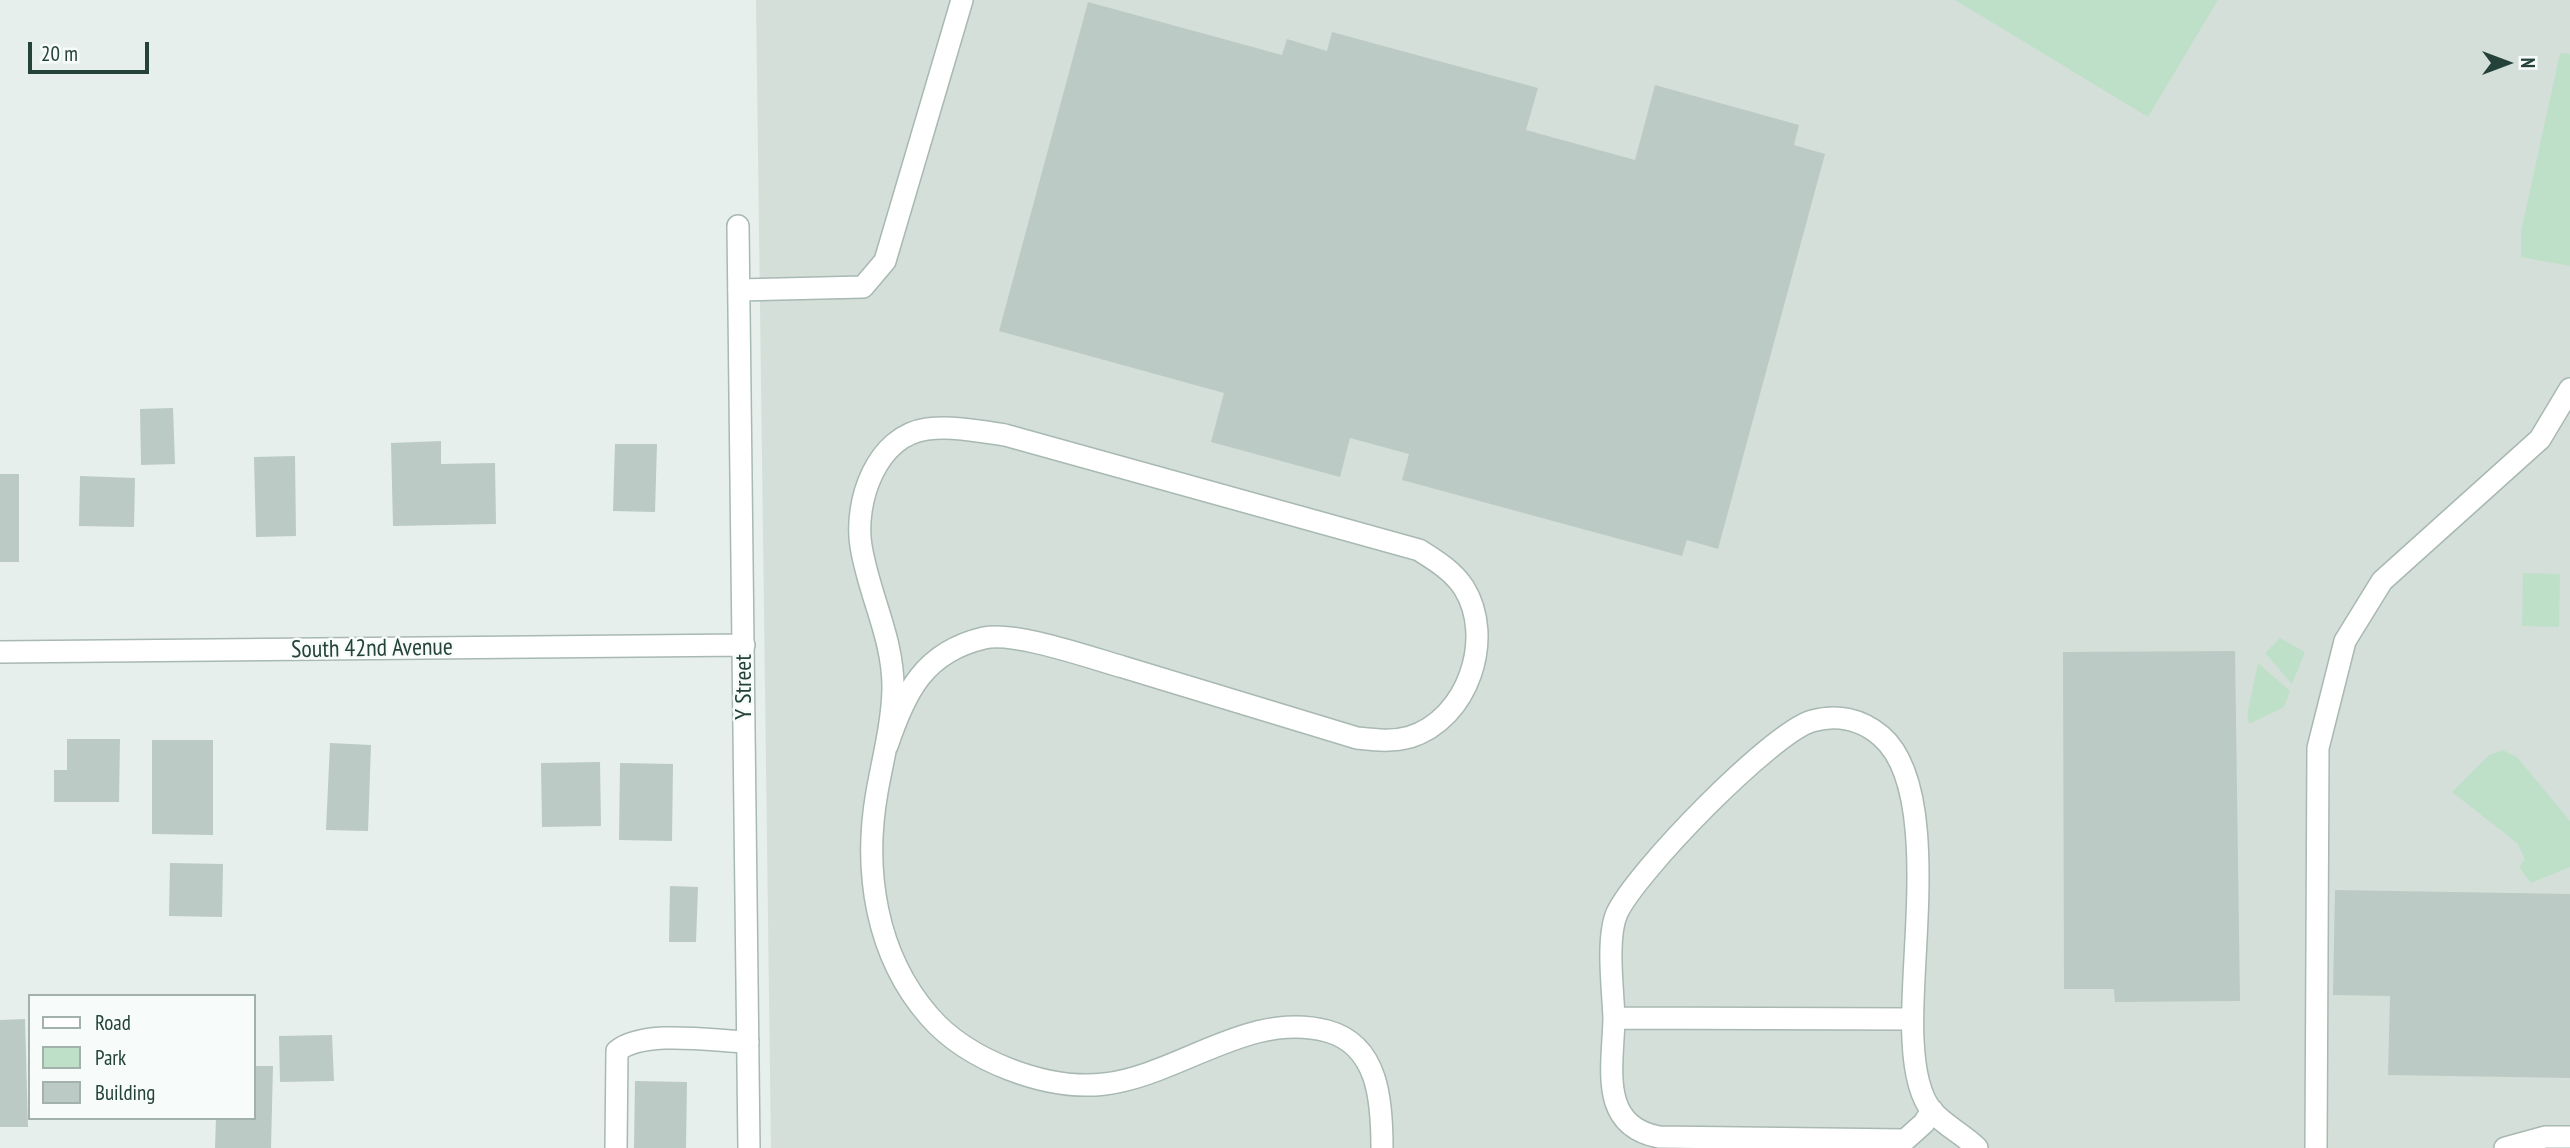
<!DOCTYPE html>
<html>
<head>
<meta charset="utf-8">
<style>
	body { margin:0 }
	#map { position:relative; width:2570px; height:1148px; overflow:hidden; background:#e6efeb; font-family:"PT Sans Narrow",sans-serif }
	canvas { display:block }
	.legend { position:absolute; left:28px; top:994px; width:228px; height:126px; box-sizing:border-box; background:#f7fbf9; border:2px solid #a3b1ad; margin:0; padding:9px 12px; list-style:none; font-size:21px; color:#24423a }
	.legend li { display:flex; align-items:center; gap:14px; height:35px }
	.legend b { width:35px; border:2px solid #a3b1ad }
	.north { position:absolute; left:2472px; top:28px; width:70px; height:70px; -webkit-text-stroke:5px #f7fbf9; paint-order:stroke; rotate:90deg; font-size:19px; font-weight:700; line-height:28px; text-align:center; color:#24423a }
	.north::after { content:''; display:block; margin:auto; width:24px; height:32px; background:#24423a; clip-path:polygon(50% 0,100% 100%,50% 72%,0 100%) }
	.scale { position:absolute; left:28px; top:42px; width:121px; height:32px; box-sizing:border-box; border:4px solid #24423a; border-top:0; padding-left:9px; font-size:21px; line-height:24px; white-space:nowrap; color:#24423a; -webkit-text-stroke:5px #f7fbf9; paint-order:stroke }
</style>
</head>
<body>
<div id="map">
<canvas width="2570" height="1148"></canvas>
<ul class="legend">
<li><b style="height:9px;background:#fff"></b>Road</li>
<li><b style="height:19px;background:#bfe0c8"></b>Park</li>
<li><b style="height:19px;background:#bbcac4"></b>Building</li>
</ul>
<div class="north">N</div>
<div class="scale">20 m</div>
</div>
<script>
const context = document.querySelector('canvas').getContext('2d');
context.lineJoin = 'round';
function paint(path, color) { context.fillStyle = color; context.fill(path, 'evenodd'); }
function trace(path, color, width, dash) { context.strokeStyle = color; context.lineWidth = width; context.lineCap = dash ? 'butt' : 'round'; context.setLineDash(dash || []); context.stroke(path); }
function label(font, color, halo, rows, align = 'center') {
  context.font = font + ' "PT Sans Narrow",sans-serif'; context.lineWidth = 5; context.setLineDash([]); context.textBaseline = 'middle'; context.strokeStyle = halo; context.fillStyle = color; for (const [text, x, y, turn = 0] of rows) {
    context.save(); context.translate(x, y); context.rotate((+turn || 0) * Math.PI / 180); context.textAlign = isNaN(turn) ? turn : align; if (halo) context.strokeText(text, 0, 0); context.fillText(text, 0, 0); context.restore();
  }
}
const built = new Path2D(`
	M 756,0 L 2570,0 L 2570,1148 L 771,1148 Z`);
const green = new Path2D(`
	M 1955,0 L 2218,0 L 2148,117 Z
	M 2560,53 L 2570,54 L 2570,266 L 2521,257 L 2521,231 Z
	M 2523,573 L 2560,574 L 2559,627 L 2522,626 Z
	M 2280,638 L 2305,652 L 2292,684 L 2265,653 Z
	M 2258,663 L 2290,691 L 2284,707 L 2249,724 L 2247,715 Z
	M 2503,750 L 2517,757 L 2570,821 L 2570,867 L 2531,883 L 2519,867 L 2525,859 L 2517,843 L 2452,792 L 2489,755 Z`);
const building = new Path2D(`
	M 1088,2 L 1282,55 L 1287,39 L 1327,51 L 1332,32 L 1538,88 L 1526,130 L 1635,160 L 1655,85 L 1799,125 L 1794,145 L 1825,154 L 1718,549 L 1687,540 L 1682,556 L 1402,480 L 1409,454 L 1350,438 L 1340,477 L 1211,442 L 1224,393 L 999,331 Z
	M 173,408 L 175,464 L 141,465 L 140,409 Z
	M 441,441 L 441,464 L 495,463 L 496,524 L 393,526 L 391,443 Z
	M 615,444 L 657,444 L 655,512 L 613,511 Z
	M 295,456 L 296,536 L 256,537 L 254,457 Z
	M 0,474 L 19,474 L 19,562 L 0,562 Z
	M 80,476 L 135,478 L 134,527 L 79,526 Z
	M 2235,651 L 2240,1001 L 2115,1002 L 2114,989 L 2064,989 L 2063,652 Z
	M 67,739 L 120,739 L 119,802 L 54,802 L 54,770 L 67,770 Z
	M 152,740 L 213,740 L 213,835 L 152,834 Z
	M 330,743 L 371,745 L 368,831 L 326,830 Z
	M 600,762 L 601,826 L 542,827 L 541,763 Z
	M 620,763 L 673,764 L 672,841 L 619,840 Z
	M 170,863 L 223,864 L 222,917 L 169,916 Z
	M 670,886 L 698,887 L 696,942 L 669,942 Z
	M 2335,890 L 2570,894 L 2570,1078 L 2388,1075 L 2390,996 L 2333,995 Z
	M 25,1019 L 28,1127 L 0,1127 L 0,1020 Z
	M 332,1035 L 334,1081 L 280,1082 L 279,1036 Z
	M 254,1066 L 273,1066 L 271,1148 L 215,1148 L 216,1118 L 254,1118 Z
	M 635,1081 L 687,1082 L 686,1148 L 634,1148 Z`);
const service = new Path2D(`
	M 739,290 L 863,287 L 885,261 L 962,0
	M 887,746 C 905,692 924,652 984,638 C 1015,631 1091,658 1123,667 C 1201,691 1279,714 1357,738 C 1376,740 1392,742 1410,737 C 1468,719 1495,638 1464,588 C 1453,571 1435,560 1419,550 L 1005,435 C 979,431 953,426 927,429 C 876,436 854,502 861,546 C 869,596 894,639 893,690 C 892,725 883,758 877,792 C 863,871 876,955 929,1016 C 968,1061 1047,1091 1105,1084 C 1179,1075 1250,1010 1327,1031 C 1379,1045 1382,1102 1382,1148
	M 1614,1018 C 1613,1067 1598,1125 1659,1137 L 1905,1140 L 1924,1123 L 1932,1110
	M 1911,1019 L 1614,1018 C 1613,990 1606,938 1617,913 C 1636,872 1771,733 1812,721 C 1837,714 1861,719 1881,736 C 1942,788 1908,965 1913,1040 C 1914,1062 1917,1093 1932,1111 C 1944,1125 1964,1135 1977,1148
	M 616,1148 L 617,1051 C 645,1029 712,1041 748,1042
	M 2316,1148 L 2318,748 L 2345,641 L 2382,581 L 2540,439 L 2570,389
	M 2505,1148 L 2545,1137 L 2570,1137`);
const minor = new Path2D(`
	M 738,226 L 749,1148
	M 0,652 L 744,645`);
const streetNames = [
	["South 42nd Avenue",372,649,-1],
	["Y Street",744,687,-90]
];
paint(built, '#d4dfda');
paint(green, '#bfe0c8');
paint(building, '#bbcac4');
trace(service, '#a8b8b2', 24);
trace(minor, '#a8b8b2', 24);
trace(service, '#fff', 21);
trace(minor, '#fff', 21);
label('24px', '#24423a', '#f7fbf9', streetNames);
</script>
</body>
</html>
